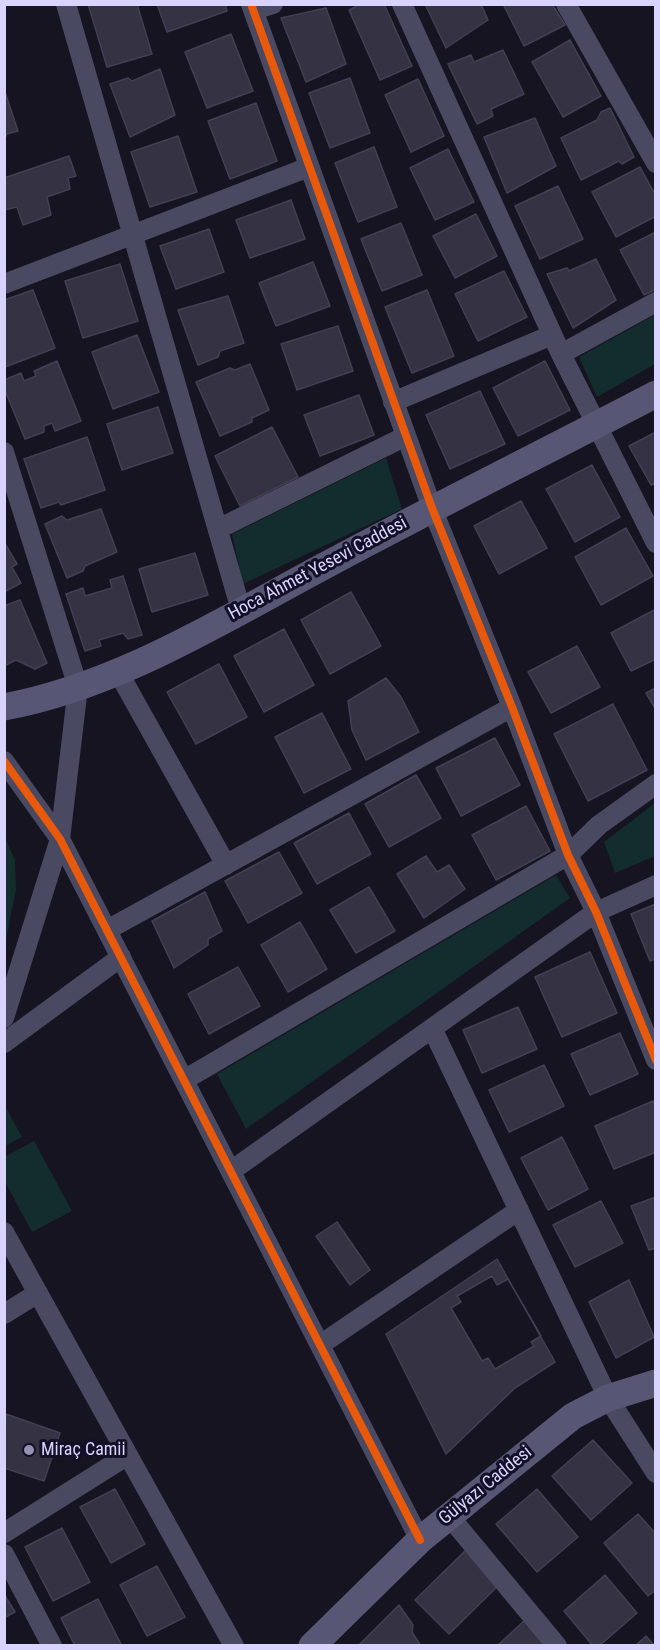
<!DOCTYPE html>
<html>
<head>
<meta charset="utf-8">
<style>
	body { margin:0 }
	#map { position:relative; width:660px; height:1650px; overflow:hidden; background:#161421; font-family:"Roboto Condensed",sans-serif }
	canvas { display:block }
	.frame { position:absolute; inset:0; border:6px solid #d9d4ff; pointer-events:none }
</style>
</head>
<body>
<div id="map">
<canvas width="660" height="1650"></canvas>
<div class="frame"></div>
</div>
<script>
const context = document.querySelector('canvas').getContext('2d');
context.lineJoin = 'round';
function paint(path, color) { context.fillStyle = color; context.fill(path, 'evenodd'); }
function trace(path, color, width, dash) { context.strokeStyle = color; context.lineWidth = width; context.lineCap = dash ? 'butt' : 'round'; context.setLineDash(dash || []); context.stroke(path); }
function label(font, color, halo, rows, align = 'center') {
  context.font = font + ' "Roboto Condensed",sans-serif'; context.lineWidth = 6; context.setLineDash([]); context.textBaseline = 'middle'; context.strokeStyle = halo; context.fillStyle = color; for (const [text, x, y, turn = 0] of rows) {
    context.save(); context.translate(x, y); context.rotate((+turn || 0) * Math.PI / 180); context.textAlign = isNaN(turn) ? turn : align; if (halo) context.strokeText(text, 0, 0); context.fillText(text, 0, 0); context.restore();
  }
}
const green = new Path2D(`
	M 655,315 L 655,364 L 597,397 L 579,357 Z
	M 386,458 L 402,509 L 243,584 L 232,534 Z
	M 655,803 L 655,856 L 615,873 L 604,842 Z
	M 5,838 L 15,860 L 16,889 L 5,945 Z
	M 556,875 L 570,898 L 246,1129 L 217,1074 Z
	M 4,1104 L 22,1137 L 5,1146 L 4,1146 Z
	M 34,1141 L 72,1211 L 32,1232 L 5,1182 L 4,1157 Z`);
const building = new Path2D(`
	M 88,4 L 137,4 L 152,54 L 107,67 Z
	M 157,4 L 225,4 L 227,11 L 167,32 Z
	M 361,4 L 384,4 L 412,66 L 380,80 L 349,10 Z
	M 425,4 L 481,4 L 488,20 L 446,48 Z
	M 503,4 L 552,4 L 565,25 L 524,46 Z
	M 326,8 L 346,64 L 306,82 L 281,18 Z
	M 231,34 L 253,91 L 207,108 L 185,52 Z
	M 570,40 L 601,96 L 563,117 L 532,62 Z
	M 503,50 L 524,94 L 491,109 L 493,116 L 477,124 L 448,64 L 471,55 L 474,62 Z
	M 160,69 L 175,115 L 130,137 L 110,84 L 128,78 L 132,81 Z
	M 350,78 L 370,133 L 330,148 L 309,93 Z
	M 418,79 L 444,136 L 411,152 L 385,95 Z
	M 4,89 L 18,131 L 7,134 L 4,140 Z
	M 256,103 L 277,161 L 230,179 L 208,121 Z
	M 610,108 L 634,157 L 622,164 L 619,161 L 581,180 L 561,138 L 597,120 L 601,112 Z
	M 535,118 L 556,166 L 507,193 L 484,137 Z
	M 178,136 L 197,192 L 150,207 L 131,152 Z
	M 374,147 L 397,207 L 358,222 L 335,163 Z
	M 448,149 L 474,202 L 435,220 L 410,168 Z
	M 69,156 L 76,176 L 68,178 L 70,189 L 47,197 L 51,215 L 23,225 L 17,207 L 4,210 L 4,178 Z
	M 640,167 L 656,196 L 656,216 L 616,237 L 592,192 Z
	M 558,186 L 583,239 L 540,259 L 515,206 Z
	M 291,200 L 305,239 L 250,258 L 236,220 Z
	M 476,214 L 497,256 L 455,278 L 433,236 Z
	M 401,223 L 422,275 L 382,291 L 361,239 Z
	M 209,229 L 224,272 L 176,289 L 160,246 Z
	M 656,232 L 656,289 L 644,295 L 620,250 Z
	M 596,259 L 616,300 L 573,328 L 547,274 L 567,268 L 569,271 Z
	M 313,262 L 330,306 L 276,326 L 259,283 Z
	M 120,264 L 138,321 L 83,338 L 65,281 Z
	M 504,271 L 527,317 L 478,341 L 455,294 Z
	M 33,290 L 55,348 L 5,367 L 4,300 Z
	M 427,290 L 454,356 L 412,373 L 385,307 Z
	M 228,296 L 244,343 L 220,351 L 218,357 L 198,365 L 178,310 Z
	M 338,326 L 353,371 L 297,390 L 281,344 Z
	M 137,335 L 159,392 L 113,409 L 92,352 Z
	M 57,361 L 81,421 L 55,431 L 52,423 L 44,426 L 44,432 L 25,439 L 4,388 L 4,380 L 21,373 L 24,381 L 36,376 L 34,371 Z
	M 545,361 L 570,410 L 518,436 L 493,388 Z
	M 250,364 L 269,410 L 252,418 L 252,422 L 220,436 L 196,382 L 230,368 L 235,370 Z
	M 480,391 L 505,444 L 450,469 L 426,415 Z
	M 359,395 L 374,435 L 320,456 L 304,415 Z
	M 158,407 L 173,453 L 122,470 L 107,424 Z
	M 272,427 L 298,477 L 240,506 L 215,456 Z
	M 656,432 L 656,483 L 651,485 L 629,446 Z
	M 87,437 L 105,490 L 61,505 L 59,502 L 41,508 L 24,459 Z
	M 592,465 L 620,517 L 575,542 L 546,489 Z
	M 521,501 L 547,548 L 499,574 L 474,526 Z
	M 101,509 L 117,552 L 85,566 L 83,571 L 67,578 L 45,524 L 62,516 L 67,520 Z
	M 626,528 L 653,576 L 601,605 L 575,557 Z
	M 4,542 L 17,564 L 12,567 L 21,583 L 4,592 Z
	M 195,553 L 208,595 L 152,612 L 139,569 Z
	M 123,576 L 142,635 L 128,639 L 123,633 L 99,640 L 101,646 L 85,651 L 66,594 L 83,588 L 85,596 L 112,588 L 110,580 Z
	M 351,592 L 381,646 L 330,674 L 301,620 Z
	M 20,600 L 47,663 L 35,669 L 16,660 L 4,666 L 4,606 Z
	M 656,609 L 656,659 L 631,671 L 611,633 Z
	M 284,629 L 314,685 L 264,712 L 234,656 Z
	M 577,646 L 600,687 L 551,713 L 528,672 Z
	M 219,664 L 247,717 L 196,744 L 167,692 Z
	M 386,678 L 401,697 L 419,732 L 366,760 L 352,730 L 348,701 Z
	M 656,688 L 656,710 L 646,693 Z
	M 613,704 L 647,770 L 588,801 L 554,734 Z
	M 322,713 L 351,769 L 304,793 L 275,737 Z
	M 495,738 L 520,785 L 461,816 L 436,768 Z
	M 416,775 L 441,818 L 389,847 L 365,804 Z
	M 526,806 L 550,851 L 496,880 L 472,835 Z
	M 349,813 L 371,854 L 317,884 L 294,843 Z
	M 279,852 L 302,893 L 248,923 L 225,881 Z
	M 426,856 L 437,872 L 449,865 L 465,889 L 424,918 L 397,874 Z
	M 369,887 L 395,931 L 356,953 L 330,910 Z
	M 205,892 L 222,931 L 208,939 L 208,945 L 174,968 L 152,921 Z
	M 656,904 L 656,959 L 650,961 L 631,914 Z
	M 300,922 L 327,969 L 288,992 L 261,945 Z
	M 590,952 L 617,1013 L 562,1037 L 535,977 Z
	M 238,967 L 260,1006 L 209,1034 L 188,994 Z
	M 518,1007 L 537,1049 L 482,1073 L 463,1030 Z
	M 620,1033 L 638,1074 L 590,1095 L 571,1054 Z
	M 544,1065 L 564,1106 L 509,1132 L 489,1090 Z
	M 653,1101 L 656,1106 L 656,1152 L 614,1169 L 595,1126 Z
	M 562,1137 L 588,1189 L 548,1210 L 521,1158 Z
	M 656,1197 L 656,1248 L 649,1250 L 631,1206 Z
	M 601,1201 L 623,1243 L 575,1267 L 553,1225 Z
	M 337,1222 L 370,1270 L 350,1285 L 316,1236 Z
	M 497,1259 L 555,1362 L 515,1388 L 446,1454 L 386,1334 Z
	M 492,1276 L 497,1285 L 508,1279 L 541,1336 L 531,1342 L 534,1346 L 495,1369 L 488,1358 L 482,1361 L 451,1308 L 461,1302 L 457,1296 Z
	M 629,1280 L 654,1337 L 616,1358 L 589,1302 Z
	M 6,1414 L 60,1433 L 44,1481 L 4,1468 Z
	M 593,1440 L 632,1483 L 591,1520 L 552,1476 Z
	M 115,1489 L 145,1544 L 111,1563 L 80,1507 Z
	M 537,1489 L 578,1537 L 537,1572 L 496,1524 Z
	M 638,1514 L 656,1534 L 656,1590 L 648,1596 L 604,1543 Z
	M 62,1528 L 90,1582 L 53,1601 L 25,1547 Z
	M 466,1550 L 500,1584 L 449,1634 L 415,1600 Z
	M 157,1566 L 185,1617 L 147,1636 L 120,1585 Z
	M 605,1575 L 637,1613 L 599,1646 L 593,1646 L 564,1611 Z
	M 4,1594 L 15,1612 L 4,1618 Z
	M 98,1599 L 122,1646 L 75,1646 L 61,1618 Z
	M 399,1605 L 413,1625 L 412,1632 L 421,1646 L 358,1646 Z
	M 525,1620 L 548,1646 L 497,1646 Z
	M 646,1636 L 655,1646 L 635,1646 Z`);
const street = new Path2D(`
	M 66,4 L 241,610
	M 251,4 L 432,508 L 512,707 L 568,855 L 596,912 L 656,1060
	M 402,4 L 561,354 L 656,543
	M 566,4 L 656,163
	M 254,10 L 273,4
	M 4,284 L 309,167
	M 561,354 L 656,302
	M 393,402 L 552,335
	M 4,452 L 78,687 L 60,839 L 4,1018
	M 218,529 L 406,436
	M 117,670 L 226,865
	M 4,761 L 60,839 L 420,1540
	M 107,930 L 512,707
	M 432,1028 L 608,1398 L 656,1473
	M 4,1043 L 121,957
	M 184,1080 L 568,855 L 599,825 L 656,784
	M 231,1171 L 596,912 L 656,885
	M 4,1232 L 234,1646
	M 4,1314 L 38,1293
	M 320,1345 L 519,1210
	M 449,1516 L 557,1646
	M 4,1533 L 128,1455
	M 4,1554 L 52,1646`);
const secondary = new Path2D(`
	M 4,707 C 119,686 226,618 328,564 C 436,506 547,451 656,394
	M 312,1646 L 420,1540 L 573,1416 L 608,1398 L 656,1383`);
const cycleway = new Path2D(`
	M 251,4 L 432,508 L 512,707 L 568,855 L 596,912 L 656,1060
	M 4,761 L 60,839 L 420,1540`);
const markers = [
	[29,1450,6,"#9591b1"]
];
const streetNames = [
	["Hoca Ahmet Yesevi Caddesi",318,569,-28],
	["Gülyazı Caddesi",486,1486,-39]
];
const poiNames = [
	["Miraç Camii",41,1450]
];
paint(green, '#132c2d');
paint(building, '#343243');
trace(building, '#433f54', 1.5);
trace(street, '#4a4962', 20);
trace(secondary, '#575674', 27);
trace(cycleway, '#e8590c', 8);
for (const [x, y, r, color] of markers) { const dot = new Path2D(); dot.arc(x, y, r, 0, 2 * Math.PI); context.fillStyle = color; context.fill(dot); trace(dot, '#130f26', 2); }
label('18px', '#d9d4ff', '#130f26', streetNames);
label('18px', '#d9d4ff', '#130f26', poiNames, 'left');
</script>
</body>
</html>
